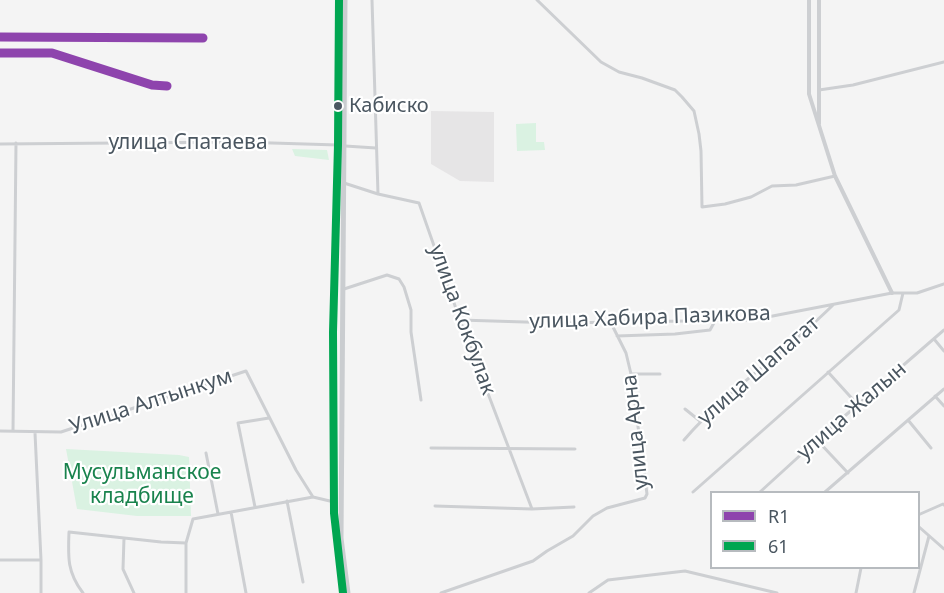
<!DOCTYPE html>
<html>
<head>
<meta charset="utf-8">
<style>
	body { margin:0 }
	#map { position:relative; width:944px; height:593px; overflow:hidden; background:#f4f4f4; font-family:"Noto Sans",sans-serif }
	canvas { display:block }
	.legend { position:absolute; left:710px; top:491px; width:210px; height:78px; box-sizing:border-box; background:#fff; border:2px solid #b7bbbf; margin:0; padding:8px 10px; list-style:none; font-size:18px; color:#4a5660 }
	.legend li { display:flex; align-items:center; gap:12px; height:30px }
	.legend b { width:30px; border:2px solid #b7bbbf }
</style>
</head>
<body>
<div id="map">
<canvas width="944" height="593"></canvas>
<ul class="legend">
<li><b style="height:8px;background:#8e44ad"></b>R1</li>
<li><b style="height:8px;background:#00a651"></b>61</li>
</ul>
</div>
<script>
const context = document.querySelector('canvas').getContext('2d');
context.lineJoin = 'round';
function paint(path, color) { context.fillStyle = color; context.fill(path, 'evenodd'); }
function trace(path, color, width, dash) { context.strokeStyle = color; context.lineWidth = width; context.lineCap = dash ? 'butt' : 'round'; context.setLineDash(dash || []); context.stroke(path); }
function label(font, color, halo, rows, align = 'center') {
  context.font = font + ' "Noto Sans",sans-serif'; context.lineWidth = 4.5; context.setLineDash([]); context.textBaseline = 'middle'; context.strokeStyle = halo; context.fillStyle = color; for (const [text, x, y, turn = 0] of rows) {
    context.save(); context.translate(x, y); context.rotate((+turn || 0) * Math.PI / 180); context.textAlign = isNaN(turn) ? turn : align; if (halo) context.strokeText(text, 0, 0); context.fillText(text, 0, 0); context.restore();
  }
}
const education = new Path2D(`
	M 431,111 L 494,112 L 494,182 L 460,181 L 431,164 Z`);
const green = new Path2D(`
	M 536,123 L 536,142 L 544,142 L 545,150 L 517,151 L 516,124 Z
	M 292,149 L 327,150 L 329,160 L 295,156 Z
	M 66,449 L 179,455 L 189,457 L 191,516 L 137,516 L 77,509 Z`);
const minor = new Path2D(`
	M 372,0 L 378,194
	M 537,0 L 601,62 L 619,72 L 642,78 L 675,90 L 682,97 L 694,111 L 699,134 L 701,151 L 702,207 L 725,204 L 751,197 L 772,186 L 796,185 L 835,176
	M 819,90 L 853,85 L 944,62
	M 0,144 L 239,142 L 338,145
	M 345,146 L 376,148
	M 344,183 L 378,194 L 419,203 L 460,320 L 532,509
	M 344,289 L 387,275 L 399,279 L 404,287 L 411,310 L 411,332 L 421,400
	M 460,320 L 557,323 L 752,320 L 892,293 L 917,293 L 944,284
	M 617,336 L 675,334 L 710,330 L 715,321
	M 934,339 L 944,351
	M 828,372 L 857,404
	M 631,374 L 660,374
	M 935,396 L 944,406
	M 685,409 L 700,421
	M 908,420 L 931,448
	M 0,431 L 61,432 L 246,371 L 296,470 L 313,497 L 334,502
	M 13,431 L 16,143
	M 35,433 L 41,560 L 41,593
	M 684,440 C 728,389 785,353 833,305
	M 817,440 L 848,473
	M 431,448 L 575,449
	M 206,453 L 218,514
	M 693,492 L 899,310 L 903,293
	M 760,492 L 817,440 L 944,330
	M 825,492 L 944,389
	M 287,501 L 303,582
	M 435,506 L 532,509 L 574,507
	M 255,507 L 238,423 L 269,418
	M 231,512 L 246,593
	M 918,515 L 943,504 L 944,505
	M 918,526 L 944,549
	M 124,538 L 123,569 L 134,593
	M 0,560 L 41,560
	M 83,593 C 67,572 68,557 69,532 L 161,542 L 186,543
	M 186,593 L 186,543 L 193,519 L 313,497
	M 441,593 L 533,561 L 547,551 L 573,536 L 593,516 L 607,508 L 645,498 L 647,494 L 631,374 L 626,353 L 611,323
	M 589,593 L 608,580 L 685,571 L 777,593
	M 856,593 L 861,568
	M 914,593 L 929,536`);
const tertiary = new Path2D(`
	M 809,0 L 809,94 L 835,176 L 892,293
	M 819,0 L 819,124`);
const primary = new Path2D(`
	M 339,0 L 338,145 L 333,332 L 334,513 L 343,593
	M 345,0 L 341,538 L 348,593`);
const bus1 = new Path2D(`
	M 339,0 L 338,145 L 333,332 L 334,513 L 343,593`);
const rail1 = new Path2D(`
	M 0,37 L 203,38
	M 0,53 L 52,53 L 152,85 L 167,86`);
const markers = [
	[338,106,5,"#4a5660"]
];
const busNames = [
	["Кабиско",349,106]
];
const streetNames = [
	["улица Спатаева",188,143],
	["улица Хабира Пазикова",650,318,-2],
	["улица Кокбулак",462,320,70],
	["улица Шапагат",759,371,-41],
	["Улица Алтынкум",151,402,-18],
	["улица Жалын",852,411,-41],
	["улица Арна",636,432,-96]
];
const parkNames = [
	["Мусульманское",142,473],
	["кладбище",142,497]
];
paint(education, '#e6e5e6');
paint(green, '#daf2e2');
trace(minor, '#cdcfd2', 3);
trace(tertiary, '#cdcfd2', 4);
trace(primary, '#cacdd0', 5);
trace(bus1, '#00a651', 8);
trace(rail1, '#8e44ad', 9);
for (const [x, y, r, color] of markers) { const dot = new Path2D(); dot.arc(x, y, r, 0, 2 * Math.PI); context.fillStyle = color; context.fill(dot); trace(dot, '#fff', 2); }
label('20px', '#4a5660', '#fff', busNames, 'left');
label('21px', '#4a5660', '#fff', streetNames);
label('21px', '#19834d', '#fff', parkNames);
</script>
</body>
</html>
